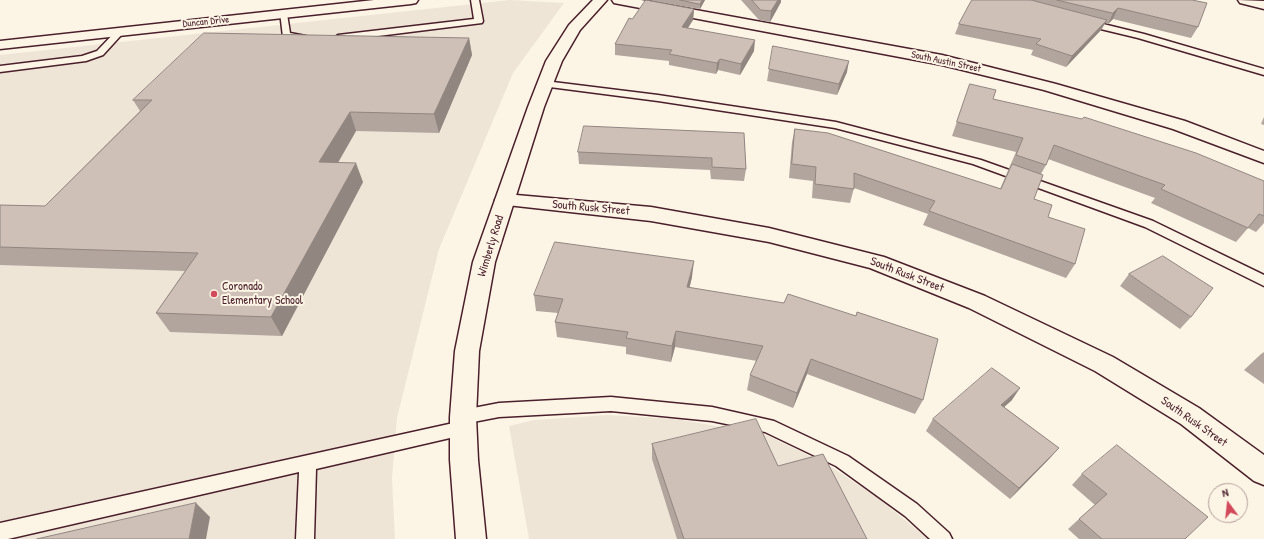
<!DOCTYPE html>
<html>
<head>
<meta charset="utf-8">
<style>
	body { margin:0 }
	#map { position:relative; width:1264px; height:539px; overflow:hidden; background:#fcf5e5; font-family:"Patrick Hand",sans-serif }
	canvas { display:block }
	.north { position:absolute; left:1208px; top:483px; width:40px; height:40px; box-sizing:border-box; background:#fcf5e5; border:1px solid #b59f9b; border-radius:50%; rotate:345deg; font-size:11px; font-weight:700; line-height:16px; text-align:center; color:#4a1f2b }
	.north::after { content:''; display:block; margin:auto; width:14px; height:18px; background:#d1495b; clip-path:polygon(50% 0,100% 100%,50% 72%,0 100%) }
</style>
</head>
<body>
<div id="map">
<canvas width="1264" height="539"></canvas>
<div class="north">N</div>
</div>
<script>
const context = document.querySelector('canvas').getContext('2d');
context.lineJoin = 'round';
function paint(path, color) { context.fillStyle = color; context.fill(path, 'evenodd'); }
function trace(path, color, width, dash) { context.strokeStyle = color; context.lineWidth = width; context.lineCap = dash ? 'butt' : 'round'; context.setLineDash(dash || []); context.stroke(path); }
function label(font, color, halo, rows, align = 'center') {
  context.font = font + ' "Patrick Hand",sans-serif'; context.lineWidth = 4; context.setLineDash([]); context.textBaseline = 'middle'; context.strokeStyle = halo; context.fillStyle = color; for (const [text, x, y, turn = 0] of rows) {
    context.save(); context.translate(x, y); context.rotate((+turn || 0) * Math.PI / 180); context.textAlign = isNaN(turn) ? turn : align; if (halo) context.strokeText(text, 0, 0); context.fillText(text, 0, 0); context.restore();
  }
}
const built = new Path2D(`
	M 510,0 L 564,3 L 513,73 L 439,249 L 397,418 L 392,478 L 395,539 L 0,539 L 0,55 Z
	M 607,415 L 675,419 L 764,434 L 825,463 L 878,498 L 928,539 L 529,539 L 509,426 L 534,420 Z`);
const lane = new Path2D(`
	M 471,0 L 479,0 L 483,21 L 482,23 L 338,41 L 334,38 L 338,35 L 474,19 Z
	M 280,12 L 287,14 L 290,33 L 306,36 L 306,40 L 283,37 Z
	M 1087,20 L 1144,34 L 1264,69 L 1264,75 L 1138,38 L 1084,25 L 1084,21 Z
	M 120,29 L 124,32 L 103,55 L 86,61 L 0,72 L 0,66 L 82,56 L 97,51 L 117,30 Z
	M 545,81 L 658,95 L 836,122 L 981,160 L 1153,221 L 1264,275 L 1264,286 L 1145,227 L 973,164 L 835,128 L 658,101 L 542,86 L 542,82 Z
	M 611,397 L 712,407 L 774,421 L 848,456 L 917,504 L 949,533 L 952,539 L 930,539 L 905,516 L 836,466 L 765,432 L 712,421 L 611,411 L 499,417 L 468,423 L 471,428 L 469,433 L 463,435 L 316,469 L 314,539 L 296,539 L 299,472 L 8,539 L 0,539 L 0,523 L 458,422 L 455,417 L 457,412 L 463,410 L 499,403 Z`);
const street = new Path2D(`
	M 1238,0 L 1264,1 L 1264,9 L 1240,3 Z
	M 505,194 L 651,207 L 769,228 L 884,257 L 985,296 L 1113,357 L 1199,408 L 1264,455 L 1264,485 L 1254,481 L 1181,424 L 1095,371 L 969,308 L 870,268 L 769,242 L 651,221 L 498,204 L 495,200 L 498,196 Z`);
const secondary = new Path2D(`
	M 374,0 L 418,0 L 416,3 L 411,4 L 0,49 L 0,41 Z
	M 593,0 L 607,0 L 580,30 L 562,61 L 544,107 L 495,262 L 479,351 L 476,417 L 478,460 L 486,539 L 456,539 L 450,460 L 450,417 L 455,351 L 473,262 L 528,107 L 546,61 L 569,25 Z
	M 612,0 L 641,0 L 942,55 L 1056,84 L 1185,121 L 1264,151 L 1264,163 L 1173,129 L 1044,90 L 942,65 L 619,4 L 614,3 Z`);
const wall = new Path2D(`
	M 653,0 L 705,0 L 700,9 L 653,1 Z
	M 741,0 L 781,0 L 781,2 L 770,22 L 759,20 Z
	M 972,0 L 1192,0 L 1198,27 L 1191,38 L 1113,19 L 1108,24 L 1105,23 L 1101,30 L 1066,67 L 1031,55 L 1033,50 L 955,34 L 959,24 Z
	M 694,9 L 693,20 L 688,28 L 754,51 L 740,75 L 718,70 L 716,74 L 669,65 L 669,61 L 615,55 L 615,44 L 632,19 Z
	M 469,38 L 472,55 L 439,133 L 356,131 L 338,163 L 363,182 L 282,336 L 170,332 L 156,313 L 185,271 L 0,265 L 0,205 L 45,206 L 140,111 L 133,100 Z
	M 769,69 L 847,72 L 837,95 L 767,81 Z
	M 970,84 L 993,99 L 1264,181 L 1264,223 L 1256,232 L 1248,228 L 1236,242 L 1151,203 L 1155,198 L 1048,159 L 1046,165 L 1041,174 L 1034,199 L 1048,217 L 1075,264 L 1066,278 L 923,225 L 928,214 L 854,188 L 850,203 L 812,198 L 813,181 L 789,178 L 792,142 L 795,129 L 1000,189 L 1016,152 L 952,136 Z
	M 1264,117 L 1264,125 L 1261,124 Z
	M 744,133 L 746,169 L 744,181 L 711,179 L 710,170 L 579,164 L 578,152 Z
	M 1129,274 L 1191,317 L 1180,329 L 1120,286 Z
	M 692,277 L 689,288 L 923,400 L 915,414 L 807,374 L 793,408 L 747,390 L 750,375 L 757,361 L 675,347 L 671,362 L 626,354 L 626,347 L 557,337 L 555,322 L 558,313 L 536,311 L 534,295 Z
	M 1264,352 L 1264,384 L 1244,370 L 1261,354 Z
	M 1012,400 L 1004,407 L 1059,448 L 1049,459 L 1010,499 L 926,431 L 933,419 Z
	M 652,444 L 778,466 L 867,539 L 677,539 L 652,459 Z
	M 1082,474 L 1185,539 L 1079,539 L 1068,529 L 1079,519 L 1095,505 L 1072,485 Z`);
const shadedWall = new Path2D(`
	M 702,0 L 705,0 L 700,9 L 700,4 Z
	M 778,0 L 781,0 L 781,2 L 770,22 L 771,11 Z
	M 1118,8 L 1113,19 L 1108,24 L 1113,13 Z
	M 694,9 L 693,20 L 681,38 L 682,27 Z
	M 1107,20 L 1101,30 L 1066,67 L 1072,56 Z
	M 469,38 L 472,55 L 439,133 L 434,114 Z
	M 755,40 L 754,51 L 740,75 L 741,64 Z
	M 720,59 L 718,70 L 716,74 L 717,63 Z
	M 849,61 L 847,72 L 837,95 L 839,84 Z
	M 350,112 L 356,131 L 327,181 L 319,162 Z
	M 356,163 L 363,182 L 282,336 L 271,317 Z
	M 694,261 L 692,277 L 686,303 L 687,287 Z
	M 676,331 L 675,347 L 671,362 L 672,346 Z
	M 811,359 L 807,374 L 793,408 L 797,393 Z
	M 1020,388 L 1012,400 L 993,417 L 1001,405 Z
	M 1059,448 L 1049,459 L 1010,499 L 1019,488 Z
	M 196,503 L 210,517 L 206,539 L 189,539 Z`);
const building = new Path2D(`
	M 646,0 L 694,9 L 682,27 L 755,40 L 741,64 L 720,59 L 717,63 L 669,54 L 672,50 L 615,44 L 629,18 L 632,19 Z
	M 680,0 L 702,0 L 700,4 Z
	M 752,0 L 778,0 L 771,11 L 761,10 Z
	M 972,0 L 1031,0 L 1107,20 L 1072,56 L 1036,44 L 1041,39 L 959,24 Z
	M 1057,0 L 1192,0 L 1207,3 L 1198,27 L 1118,8 L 1113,13 Z
	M 204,33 L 469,38 L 434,114 L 350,112 L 319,162 L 356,163 L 271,317 L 156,313 L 198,253 L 0,247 L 0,205 L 45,206 L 152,100 L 133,100 Z
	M 773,46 L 849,61 L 839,84 L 769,69 Z
	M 970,84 L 996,90 L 993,99 L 1082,119 L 1084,117 L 1196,153 L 1264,181 L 1264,216 L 1259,214 L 1248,228 L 1161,189 L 1165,185 L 1054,145 L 1046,165 L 1016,155 L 1023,138 L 957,122 Z
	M 584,126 L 744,133 L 746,169 L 712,167 L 712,158 L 578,152 Z
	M 795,129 L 828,133 L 1001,189 L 1012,164 L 1043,175 L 1034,199 L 1052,205 L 1048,217 L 1085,229 L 1075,264 L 929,211 L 935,201 L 854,173 L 854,189 L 815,184 L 816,167 L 792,164 Z
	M 555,242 L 694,261 L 687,287 L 784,303 L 788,294 L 856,316 L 857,312 L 938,339 L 923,400 L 811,359 L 797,393 L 750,375 L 763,346 L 676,331 L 672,346 L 626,338 L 628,332 L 555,322 L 563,299 L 534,295 Z
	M 1163,256 L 1213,288 L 1191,317 L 1129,274 Z
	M 992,368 L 1020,388 L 1001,405 L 1059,448 L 1019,488 L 933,419 Z
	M 756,419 L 778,466 L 823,454 L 867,539 L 684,539 L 652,444 Z
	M 1117,445 L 1208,517 L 1185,539 L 1102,539 L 1079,519 L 1107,494 L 1082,474 Z
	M 196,503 L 189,539 L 37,539 Z`);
const markers = [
	[214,294,4,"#d1495b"]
];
const farStreetnames = [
	["Duncan Drive",206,22,-6],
	["South Austin Street",946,62,12]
];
const streetNames = [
	["South Rusk Street",591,208,5],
	["Wimberly Road",491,246,-73],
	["South Rusk Street",907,275,21],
	["South Rusk Street",1194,422,35]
];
const poiNames = [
	["Coronado",222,287],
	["Elementary School",222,301]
];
paint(built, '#eee5d7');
trace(lane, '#4a1f2b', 3);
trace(street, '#4a1f2b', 3);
trace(secondary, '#4a1f2b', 3);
paint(lane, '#fcf5e5');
paint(street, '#fcf5e5');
paint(secondary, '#fcf5e5');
paint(wall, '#b2a59d');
paint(shadedWall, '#918680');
paint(building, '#cfc0b7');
trace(building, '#918680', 1);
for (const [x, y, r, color] of markers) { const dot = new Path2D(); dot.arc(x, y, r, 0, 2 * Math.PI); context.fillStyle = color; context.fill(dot); trace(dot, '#fcf5e5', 1.5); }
label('10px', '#4a1f2b', '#fcf5e5', farStreetnames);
label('12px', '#4a1f2b', '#fcf5e5', streetNames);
label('12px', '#4a1f2b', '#fcf5e5', poiNames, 'left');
</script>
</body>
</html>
